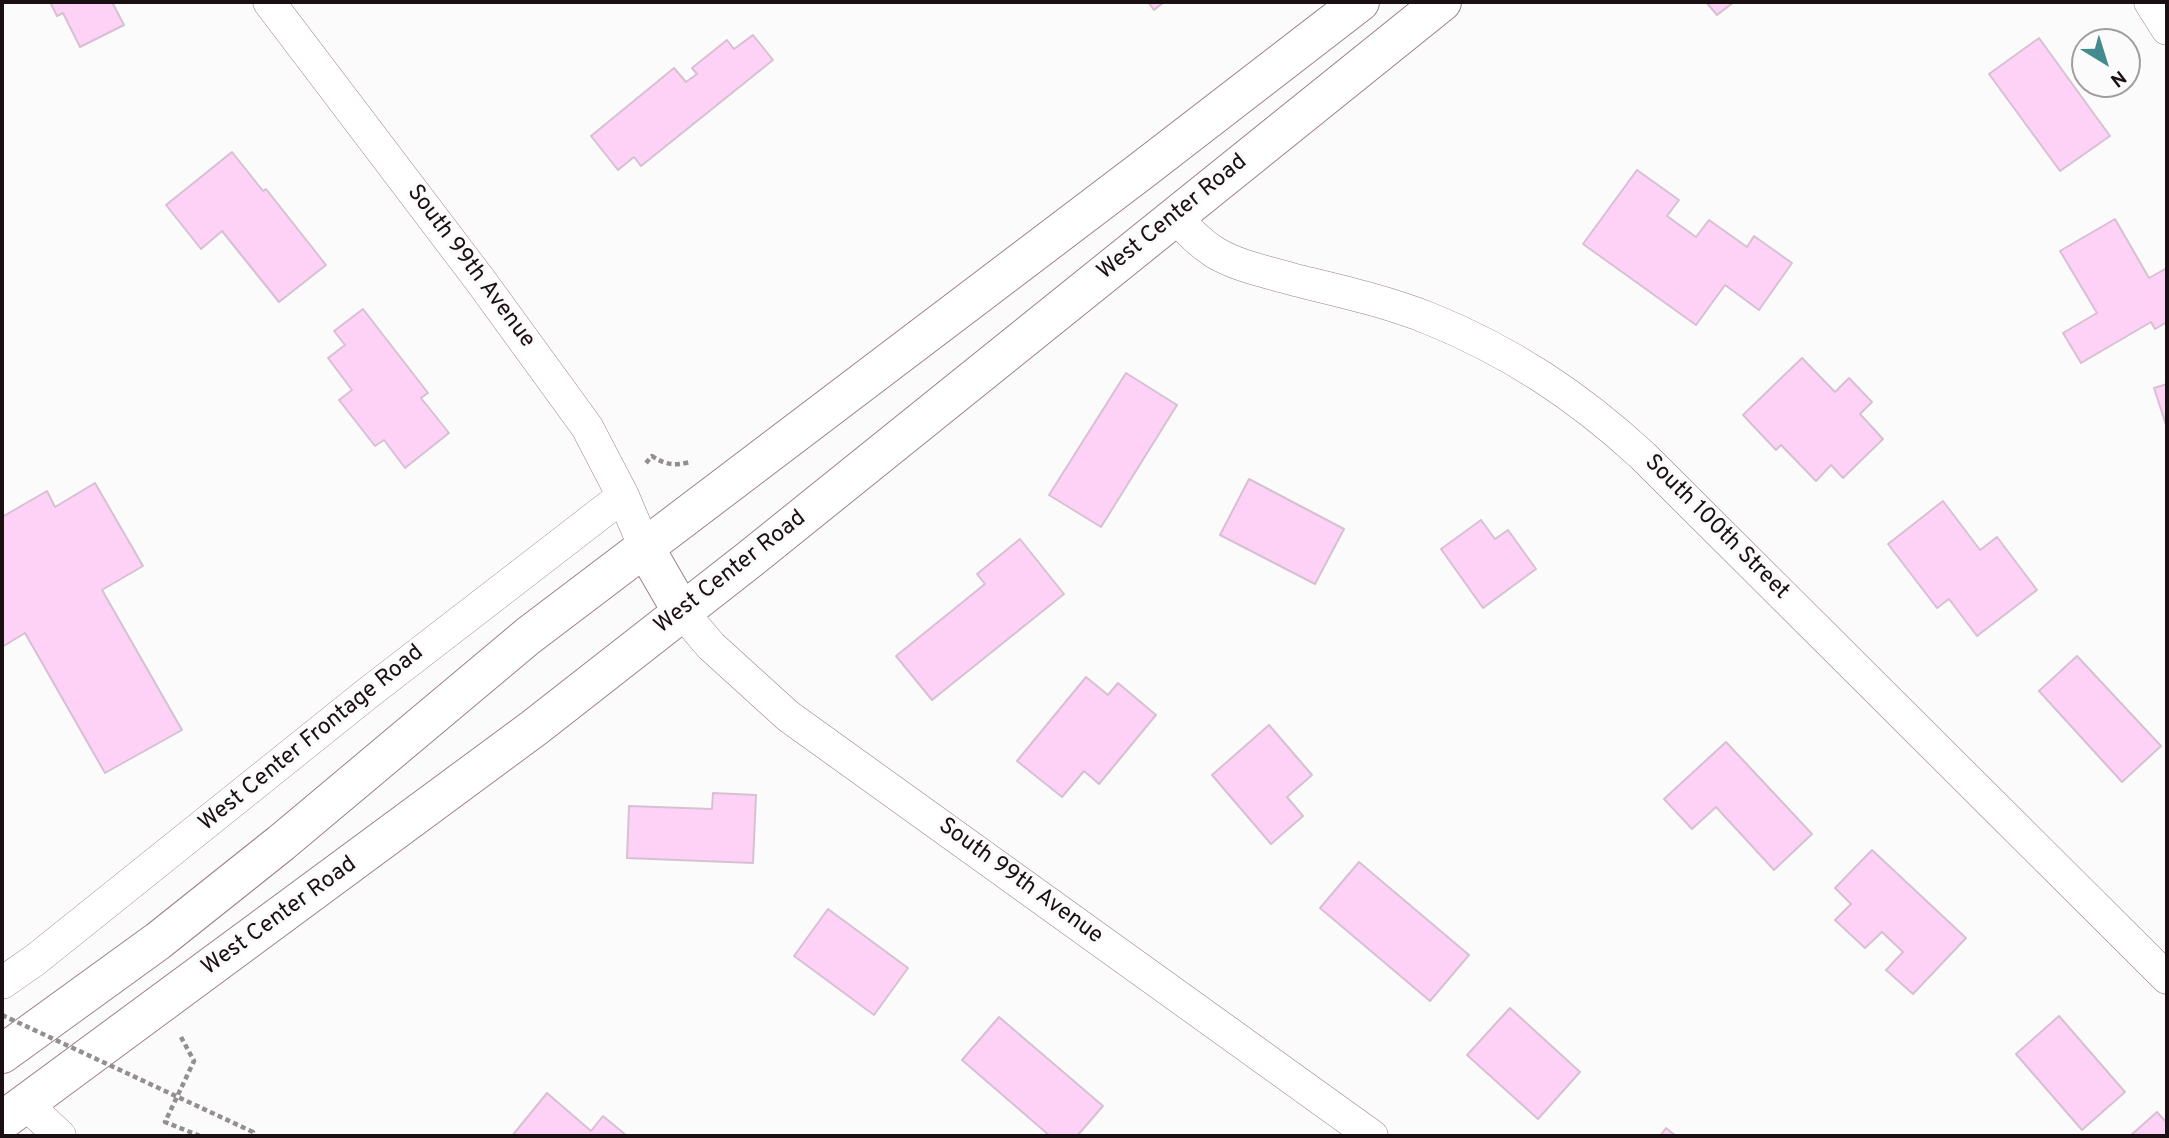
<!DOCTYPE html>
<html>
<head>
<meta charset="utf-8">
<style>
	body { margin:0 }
	#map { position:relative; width:2169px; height:1138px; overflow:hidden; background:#fbfbfb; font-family:Overpass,sans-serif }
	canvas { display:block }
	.frame { position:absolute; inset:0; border:4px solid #1a0f12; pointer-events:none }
	.north { position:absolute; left:2071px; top:28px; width:70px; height:70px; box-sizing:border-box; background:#fbfbfb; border:2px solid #a19d9e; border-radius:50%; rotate:142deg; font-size:19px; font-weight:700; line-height:28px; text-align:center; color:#1a0f12 }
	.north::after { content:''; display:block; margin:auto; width:24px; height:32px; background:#438b8e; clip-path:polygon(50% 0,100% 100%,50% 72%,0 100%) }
</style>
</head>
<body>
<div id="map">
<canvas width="2169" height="1138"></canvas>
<div class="frame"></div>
<div class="north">N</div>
</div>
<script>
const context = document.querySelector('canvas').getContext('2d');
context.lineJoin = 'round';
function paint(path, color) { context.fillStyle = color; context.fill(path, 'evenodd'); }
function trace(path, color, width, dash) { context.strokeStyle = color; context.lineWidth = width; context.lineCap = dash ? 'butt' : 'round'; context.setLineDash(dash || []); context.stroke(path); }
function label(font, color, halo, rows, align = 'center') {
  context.font = font + ' Overpass,sans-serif'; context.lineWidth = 6; context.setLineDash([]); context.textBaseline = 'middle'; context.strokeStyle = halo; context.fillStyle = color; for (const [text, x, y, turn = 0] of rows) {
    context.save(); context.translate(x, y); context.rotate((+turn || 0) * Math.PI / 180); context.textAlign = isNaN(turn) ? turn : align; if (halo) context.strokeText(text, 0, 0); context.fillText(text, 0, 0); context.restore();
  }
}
const building = new Path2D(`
	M 50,2 L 112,2 L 124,25 L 80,47 L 63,13 L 57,16 Z
	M 1148,2 L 1164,2 L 1154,10 Z
	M 1706,2 L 1734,2 L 1717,15 Z
	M 753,35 L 773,60 L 641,166 L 634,157 L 618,170 L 591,136 L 674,68 L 686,82 L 697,74 L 692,68 L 727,40 L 734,49 Z
	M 2039,38 L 2110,136 L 2060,171 L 1989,74 Z
	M 232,152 L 263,191 L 266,189 L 326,265 L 279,302 L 222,231 L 201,249 L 166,205 Z
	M 1637,170 L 1679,200 L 1667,216 L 1696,237 L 1709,220 L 1747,247 L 1754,236 L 1792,263 L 1759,310 L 1725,285 L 1696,325 L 1583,244 Z
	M 2115,219 L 2149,278 L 2167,268 L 2167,322 L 2155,329 L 2151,322 L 2081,363 L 2063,333 L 2097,313 L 2060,251 Z
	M 363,309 L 428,393 L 421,398 L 449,433 L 405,468 L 384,440 L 375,446 L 339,400 L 352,390 L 328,358 L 345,345 L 334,331 Z
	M 1802,358 L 1835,392 L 1849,378 L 1872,402 L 1860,414 L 1883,439 L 1843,478 L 1831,465 L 1816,481 L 1781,445 L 1776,450 L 1743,415 Z
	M 1126,373 L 1177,405 L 1101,527 L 1049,495 Z
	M 2167,384 L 2167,428 L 2154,388 Z
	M 1249,479 L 1344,529 L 1315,584 L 1220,535 Z
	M 95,483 L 143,566 L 102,590 L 182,730 L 105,773 L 25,633 L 2,647 L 2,517 L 47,491 L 55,507 Z
	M 1943,501 L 1980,550 L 1997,537 L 2037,590 L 1977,636 L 1949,599 L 1937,608 L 1888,544 Z
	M 1481,520 L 1495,539 L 1508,530 L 1536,569 L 1483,608 L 1441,549 Z
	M 1020,539 L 1064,594 L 932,700 L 896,656 L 985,584 L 977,574 Z
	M 2077,656 L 2161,746 L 2122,782 L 2039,691 Z
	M 1086,677 L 1108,695 L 1118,683 L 1156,715 L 1099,784 L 1084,771 L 1062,797 L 1017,761 Z
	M 1269,725 L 1312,775 L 1287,797 L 1303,816 L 1271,844 L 1212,775 Z
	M 1726,742 L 1812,834 L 1774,870 L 1716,807 L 1692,829 L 1664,799 Z
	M 713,793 L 756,795 L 753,863 L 627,858 L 629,806 L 712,809 Z
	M 1872,850 L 1966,938 L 1913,994 L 1886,970 L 1903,952 L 1882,932 L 1865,948 L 1835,920 L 1851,904 L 1835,888 Z
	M 1359,862 L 1469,955 L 1430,1001 L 1320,908 Z
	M 828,909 L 908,968 L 874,1015 L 794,956 Z
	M 1510,1008 L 1580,1072 L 1538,1119 L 1467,1055 Z
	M 2059,1016 L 2125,1092 L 2082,1130 L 2016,1054 Z
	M 999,1017 L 1103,1106 L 1077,1136 L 1050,1136 L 962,1060 Z
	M 547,1093 L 591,1131 L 603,1116 L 627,1136 L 512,1136 Z
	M 2157,1112 L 2167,1123 L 2167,1136 L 2130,1136 Z
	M 1666,1128 L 1676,1136 L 1660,1136 Z`);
const path = new Path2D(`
	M 646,463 L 652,456 C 665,465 675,466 690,462
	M 181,1037 L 194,1061 L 165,1122 L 200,1136`);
const street = new Path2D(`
	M 269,2 L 480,280 L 587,427 L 623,496 L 645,548
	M 2150,2 L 2167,29
	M 1175,216 C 1187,230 1199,242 1214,252 C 1239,267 1268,272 1295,280 C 1340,291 1385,301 1428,318 C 1510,351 1578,396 1643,456 L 2167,978
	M 682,612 L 711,646 L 788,716 L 1372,1136
	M 2,983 L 35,960 L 368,693 L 623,496
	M 26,1104 L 60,1136`);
const primary = new Path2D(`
	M 645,548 L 682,612
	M 2,1054 L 158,941 L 281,843 L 528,636 L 1141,171 L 1360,2
	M 2,1121 L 534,728 L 750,559 L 1442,2`);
const pathBridge = new Path2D(`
	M 2,1015 L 253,1132 L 251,1136`);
const streetNames = [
	["West Center Road",1173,218,-39],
	["South 99th Avenue",470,267,53],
	["South 100th Street",1716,528,45],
	["West Center Road",731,573,-38],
	["West Center Frontage Road",312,739,-39],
	["South 99th Avenue",1020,882,36],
	["West Center Road",280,917,-36]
];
paint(building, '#fed2f6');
trace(building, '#d7c0d2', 2);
trace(street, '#9e8187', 33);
trace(primary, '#9e8187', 40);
trace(path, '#938e8f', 4.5, [5, 3.5]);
trace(street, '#fff', 32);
trace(primary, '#fff', 38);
trace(pathBridge, '#938e8f', 4.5, [5, 3.5]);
label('23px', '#1a0f12', '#fbfbfb', streetNames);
</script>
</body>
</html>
